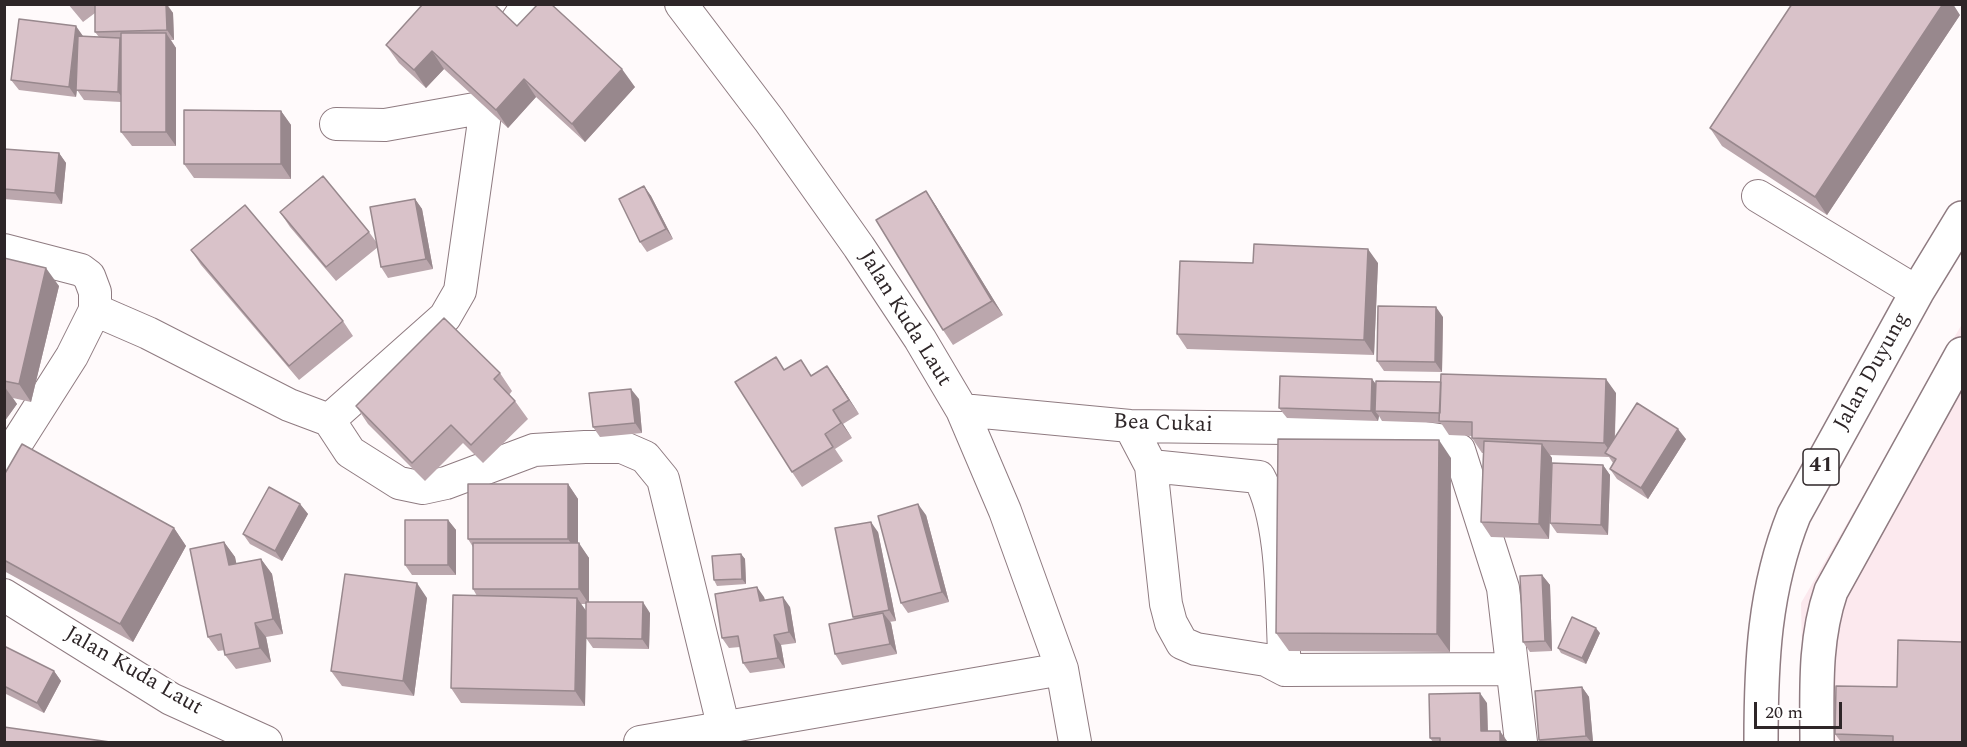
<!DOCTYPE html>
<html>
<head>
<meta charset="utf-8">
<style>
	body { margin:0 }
	#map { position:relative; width:1967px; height:747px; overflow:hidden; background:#fffafb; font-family:Spectral,serif }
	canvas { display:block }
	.frame { position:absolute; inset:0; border:6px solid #2e2628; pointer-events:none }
	.scale { position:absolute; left:1754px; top:702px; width:88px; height:27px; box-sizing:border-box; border:3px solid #2e2628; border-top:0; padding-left:8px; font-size:18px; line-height:21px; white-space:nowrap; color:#2e2628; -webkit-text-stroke:4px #fff; paint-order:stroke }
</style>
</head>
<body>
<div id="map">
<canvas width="1967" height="747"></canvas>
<div class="frame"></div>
<div class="scale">20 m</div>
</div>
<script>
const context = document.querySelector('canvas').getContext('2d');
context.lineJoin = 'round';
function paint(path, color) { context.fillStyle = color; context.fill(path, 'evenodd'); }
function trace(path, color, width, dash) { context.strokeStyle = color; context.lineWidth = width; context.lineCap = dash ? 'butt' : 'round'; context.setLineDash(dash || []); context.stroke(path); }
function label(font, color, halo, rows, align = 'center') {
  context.font = font + ' Spectral,serif'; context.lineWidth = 4.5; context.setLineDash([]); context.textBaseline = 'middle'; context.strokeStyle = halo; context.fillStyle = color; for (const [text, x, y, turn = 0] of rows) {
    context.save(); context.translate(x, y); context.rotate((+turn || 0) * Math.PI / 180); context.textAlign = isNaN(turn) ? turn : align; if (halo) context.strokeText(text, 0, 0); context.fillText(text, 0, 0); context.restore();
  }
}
const built = new Path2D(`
	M 1962,324 L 1962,742 L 1804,742 L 1801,603 Z`);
const minor = new Path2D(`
	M 681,4 L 769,120 L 859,247 L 920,339 L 962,410 L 1005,511 L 1062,669 L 1075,742
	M 512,28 L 528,4
	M 1758,196 L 1917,292
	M 4,250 L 81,270 L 89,276 L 95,292 L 95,310 L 72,356 L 4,463
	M 95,310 L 148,333 L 289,405 L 329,420 L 350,452 L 399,483 L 423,488 L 446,483 L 534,450 L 585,447 L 622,447 L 645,457 L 663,479 L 724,729
	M 962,410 L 1130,426 L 1364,429 L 1439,440 L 1459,450 L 1503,588 L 1521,742
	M 329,420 L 445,317 L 460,291 L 486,107 L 385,125 L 336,124
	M 1130,426 L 1151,466 L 1166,604 L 1171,623 L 1182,643 L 1196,649 L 1266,660 L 1285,670 L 1511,669
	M 1151,466 L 1259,477 C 1285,524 1281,615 1285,670
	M 4,595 L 171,699 L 266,742
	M 640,742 L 1062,669`);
const highway = new Path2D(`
	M 1761,742 C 1761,662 1764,590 1794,515 L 1917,292 L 1962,218
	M 1817,742 C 1817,691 1814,641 1831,591 L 1962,354`);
const wall = new Path2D(`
	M 68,4 L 167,4 L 173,13 L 174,40 L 171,40 L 176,48 L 176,146 L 132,146 L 121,132 L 121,102 L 84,100 L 77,90 L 76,97 L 19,90 L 11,80 L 83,36 L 99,37 L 95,32 L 95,13 L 83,22 Z
	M 495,6 L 517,26 L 635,87 L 585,142 L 536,97 L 508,128 L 444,69 L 426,88 L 399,63 L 386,45 Z
	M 1960,15 L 1827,215 L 1722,146 L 1710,128 Z
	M 281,111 L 291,125 L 291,179 L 194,178 L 184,164 Z
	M 4,149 L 59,153 L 66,163 L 62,204 L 4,199 Z
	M 644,186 L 651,196 L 673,239 L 647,252 L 640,242 Z
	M 926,191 L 936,206 L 1003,315 L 953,345 L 943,330 Z
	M 415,199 L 422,209 L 433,269 L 388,278 L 381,267 L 378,247 L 336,281 L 290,227 L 280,212 L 369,232 L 377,243 Z
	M 191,250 L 343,321 L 353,336 L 299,380 L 201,265 Z
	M 4,258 L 59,286 L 31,402 L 13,398 L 17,404 L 4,422 Z
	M 1253,263 L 1378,263 L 1374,355 L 1187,349 L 1177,334 Z
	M 1443,317 L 1442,372 L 1384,371 L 1377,361 Z
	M 785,370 L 837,380 L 859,414 L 843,424 L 852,438 L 835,449 L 843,461 L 802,487 L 792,472 Z
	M 500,373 L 512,391 L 509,395 L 515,401 L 528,419 L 483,463 L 463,443 L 425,481 L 368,424 L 356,406 Z
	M 1372,379 L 1376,384 L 1616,393 L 1615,438 L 1686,439 L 1648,499 L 1617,479 L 1610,469 L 1613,463 L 1609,457 L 1550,455 L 1552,458 L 1552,463 L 1603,465 L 1610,475 L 1608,535 L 1557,533 L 1550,523 L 1551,482 L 1549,539 L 1491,537 L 1481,522 L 1483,453 L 1482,453 L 1472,438 L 1472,436 L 1449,435 L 1441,423 L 1382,421 L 1379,416 L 1378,421 L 1287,418 L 1279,408 Z
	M 639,399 L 642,433 L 600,437 L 593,427 Z
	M 1451,458 L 1450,652 L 1289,651 L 1276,633 Z
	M 4,475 L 174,528 L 186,546 L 133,642 L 4,571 Z
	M 568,484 L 578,499 L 578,543 L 589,558 L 589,602 L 650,613 L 649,649 L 593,648 L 586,638 L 585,706 L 461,703 L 451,688 L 477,596 L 473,589 L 473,547 L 468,539 ZM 581,604 L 586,604 L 586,612 Z
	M 300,504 L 308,514 L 282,561 L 250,544 L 243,534 Z
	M 926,515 L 949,602 L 908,613 L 901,603 Z
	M 448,520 L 456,530 L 456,575 L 412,575 L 405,565 Z
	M 878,532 L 896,621 L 889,622 L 891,623 L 897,654 L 842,665 L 835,654 L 854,619 L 853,617 Z
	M 224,542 L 235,557 L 236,564 L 261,559 L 272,574 L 283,634 L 266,637 L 271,662 L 236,669 L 225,655 L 225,650 L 218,651 L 208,637 Z
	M 741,554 L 745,559 L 746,584 L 717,586 L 714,580 Z
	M 1542,575 L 1550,585 L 1552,651 L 1530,652 L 1523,642 Z
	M 764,597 L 765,600 L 790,607 L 796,643 L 781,645 L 785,668 L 750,673 L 743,663 L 740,647 L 729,648 L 722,638 Z
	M 427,598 L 414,696 L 342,686 L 331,671 Z
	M 1600,633 L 1586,664 L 1561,653 L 1558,648 Z
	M 4,646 L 54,671 L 61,681 L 44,713 L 4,693 Z
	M 1582,687 L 1589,697 L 1593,742 L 1541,742 L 1539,740 Z
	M 1897,687 L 1962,742 L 1841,742 L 1835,734 Z
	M 1487,703 L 1488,731 L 1507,741 L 1507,742 L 1433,742 L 1430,738 Z`);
const shadedWall = new Path2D(`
	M 166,4 L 173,13 L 174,40 L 167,30 Z
	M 1943,4 L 1953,4 L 1960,15 L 1827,215 L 1815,197 Z
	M 76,26 L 83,36 L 76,97 L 69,87 Z
	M 166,33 L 176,48 L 176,146 L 166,132 Z
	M 120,38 L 128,48 L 126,102 L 118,92 Z
	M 432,51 L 444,69 L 426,88 L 414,70 Z
	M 622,69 L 635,87 L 585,142 L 572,124 Z
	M 524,79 L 536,97 L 508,128 L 496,110 Z
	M 281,111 L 291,125 L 291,179 L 281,164 Z
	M 59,153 L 66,163 L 62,204 L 55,193 Z
	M 644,186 L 651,196 L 673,239 L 666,229 Z
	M 926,191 L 936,206 L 1003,315 L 992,301 Z
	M 415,199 L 422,209 L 433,269 L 426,259 Z
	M 1368,249 L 1378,263 L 1374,355 L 1364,340 Z
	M 46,268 L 59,286 L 31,402 L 19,384 Z
	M 1436,307 L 1443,317 L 1442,372 L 1435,362 Z
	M 827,366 L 837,380 L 859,414 L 849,400 Z
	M 1372,379 L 1379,389 L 1375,411 L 1379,416 L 1378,421 L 1371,411 Z
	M 1606,379 L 1616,393 L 1614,457 L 1604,443 Z
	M 4,386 L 17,404 L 4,422 Z
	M 631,389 L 639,399 L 642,433 L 635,423 Z
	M 833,410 L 843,424 L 852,438 L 841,423 Z
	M 1678,429 L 1686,439 L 1648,499 L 1641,488 Z
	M 1439,440 L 1451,458 L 1450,652 L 1437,634 Z
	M 1542,444 L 1552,458 L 1549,539 L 1539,524 Z
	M 1603,465 L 1610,475 L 1608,535 L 1601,525 Z
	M 568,484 L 578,499 L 578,554 L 568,539 Z
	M 300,504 L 308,514 L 282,561 L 275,551 Z
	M 918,504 L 926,515 L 949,602 L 942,592 Z
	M 448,520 L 456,530 L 456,575 L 448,565 Z
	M 871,522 L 878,532 L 896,621 L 889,610 Z
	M 174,528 L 186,546 L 133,642 L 120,624 Z
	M 224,542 L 235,557 L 240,580 L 229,565 Z
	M 579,543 L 589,558 L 589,604 L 579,589 Z
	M 741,554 L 745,559 L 746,584 L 742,579 Z
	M 261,559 L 272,574 L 283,634 L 273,619 Z
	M 1542,575 L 1550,585 L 1552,651 L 1545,641 Z
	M 417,583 L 427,598 L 414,696 L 403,681 Z
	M 757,587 L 764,597 L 767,611 L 760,601 Z
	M 783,597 L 790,607 L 796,643 L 789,632 Z
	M 577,598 L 587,612 L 585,706 L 575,691 Z
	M 643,602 L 650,613 L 649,649 L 642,639 Z
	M 883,613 L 891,623 L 897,654 L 890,644 Z
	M 255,623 L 266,637 L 271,662 L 260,648 Z
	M 1596,628 L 1600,633 L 1586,664 L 1582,658 Z
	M 774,635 L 781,645 L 785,668 L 778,658 Z
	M 54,671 L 61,681 L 44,713 L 37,703 Z
	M 1582,687 L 1589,697 L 1593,742 L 1591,742 L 1586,736 Z
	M 1480,693 L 1487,703 L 1488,741 L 1481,731 Z
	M 1500,731 L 1507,741 L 1507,742 L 1500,742 Z`);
const building = new Path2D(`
	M 166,4 L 167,30 L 95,32 L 95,5 Z
	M 423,4 L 494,4 L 517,26 L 538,4 L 551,4 L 622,69 L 572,124 L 524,79 L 496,110 L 432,51 L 414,70 L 386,45 Z
	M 1792,4 L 1943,4 L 1815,197 L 1710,128 Z
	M 19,19 L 76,26 L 69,87 L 11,80 Z
	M 121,33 L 166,33 L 166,132 L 121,132 Z
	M 78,36 L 120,38 L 118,92 L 76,90 Z
	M 184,110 L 281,111 L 281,164 L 184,164 Z
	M 4,149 L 59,153 L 55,193 L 4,189 Z
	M 323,176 L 369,232 L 326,267 L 280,212 Z
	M 644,186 L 666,229 L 640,242 L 619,199 Z
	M 926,191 L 992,301 L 943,330 L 876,220 Z
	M 415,199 L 426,259 L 381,267 L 370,207 Z
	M 245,205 L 343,321 L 289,366 L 191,250 Z
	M 1254,244 L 1368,249 L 1364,340 L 1177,334 L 1180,261 L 1253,263 Z
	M 4,258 L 46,268 L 19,384 L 4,381 Z
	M 1378,306 L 1436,307 L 1435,362 L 1377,361 Z
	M 444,318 L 500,373 L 494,379 L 515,401 L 471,445 L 451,425 L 412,463 L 356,406 Z
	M 776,357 L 784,370 L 801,360 L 811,376 L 827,366 L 849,400 L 833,410 L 841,423 L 825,434 L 833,447 L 792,472 L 735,382 Z
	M 1441,374 L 1606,379 L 1604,443 L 1472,438 L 1472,422 L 1439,421 Z
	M 1280,376 L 1372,379 L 1371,411 L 1279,408 Z
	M 1376,381 L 1441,382 L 1440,413 L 1375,411 Z
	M 631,389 L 635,423 L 593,427 L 589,393 Z
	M 1637,403 L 1678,429 L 1641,488 L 1610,469 L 1616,459 L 1605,453 Z
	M 1278,439 L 1439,440 L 1437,634 L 1276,633 Z
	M 1484,441 L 1542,444 L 1539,524 L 1481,522 Z
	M 22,444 L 174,528 L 120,624 L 4,560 L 4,475 Z
	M 1552,463 L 1603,465 L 1601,525 L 1550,523 Z
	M 468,484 L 568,484 L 568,539 L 468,539 Z
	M 269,487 L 300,504 L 275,551 L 243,534 Z
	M 918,504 L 942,592 L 901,603 L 878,516 Z
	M 405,520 L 448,520 L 448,565 L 405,565 Z
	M 871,522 L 889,610 L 853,617 L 835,528 Z
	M 224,542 L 229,565 L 261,559 L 273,619 L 255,623 L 260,648 L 225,655 L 221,634 L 208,637 L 190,549 Z
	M 473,543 L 579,543 L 579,589 L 473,589 Z
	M 741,554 L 742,579 L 714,580 L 712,556 Z
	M 345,574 L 417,583 L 403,681 L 331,671 Z
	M 1542,575 L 1545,641 L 1523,642 L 1520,576 Z
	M 757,587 L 760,601 L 783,597 L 789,632 L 774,635 L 778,658 L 743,663 L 738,636 L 722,638 L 715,594 Z
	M 453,595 L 577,598 L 575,691 L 451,688 Z
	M 586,602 L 643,602 L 642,639 L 586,638 Z
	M 883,613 L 890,644 L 835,654 L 829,624 Z
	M 1572,617 L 1596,628 L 1582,658 L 1558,648 Z
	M 1898,640 L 1962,642 L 1962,742 L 1893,742 L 1893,736 L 1835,734 L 1836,686 L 1897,687 Z
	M 4,646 L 54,671 L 37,703 L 4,686 Z
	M 1582,687 L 1586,736 L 1539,740 L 1535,691 Z
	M 1480,693 L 1481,731 L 1500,731 L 1500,742 L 1440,742 L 1440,738 L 1430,738 L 1429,694 Z
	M 4,727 L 110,742 L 4,742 Z`);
const shields = [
	[1821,467,36]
];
const shieldNames = [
	["41",1821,467]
];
const streetNames = [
	["Jalan Kuda Laut",904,319,58],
	["Jalan Duyung",1873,372,-61],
	["Bea Cukai",1163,425,2],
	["Jalan Kuda Laut",133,672,30]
];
paint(built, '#fce9ee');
trace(minor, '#8f7b81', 34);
trace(highway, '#8f7b81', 36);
trace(minor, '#fff', 32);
trace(highway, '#fff', 33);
paint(wall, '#bba7ad');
paint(shadedWall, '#98888d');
paint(building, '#d9c2c9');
trace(building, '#98888d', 1.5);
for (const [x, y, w] of shields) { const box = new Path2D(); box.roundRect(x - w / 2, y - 18, w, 36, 4.5); context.fillStyle = '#fff'; context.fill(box); trace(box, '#2e2628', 1.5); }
label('bold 21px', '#2e2628', null, shieldNames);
label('22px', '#2e2628', '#fff', streetNames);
</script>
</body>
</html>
